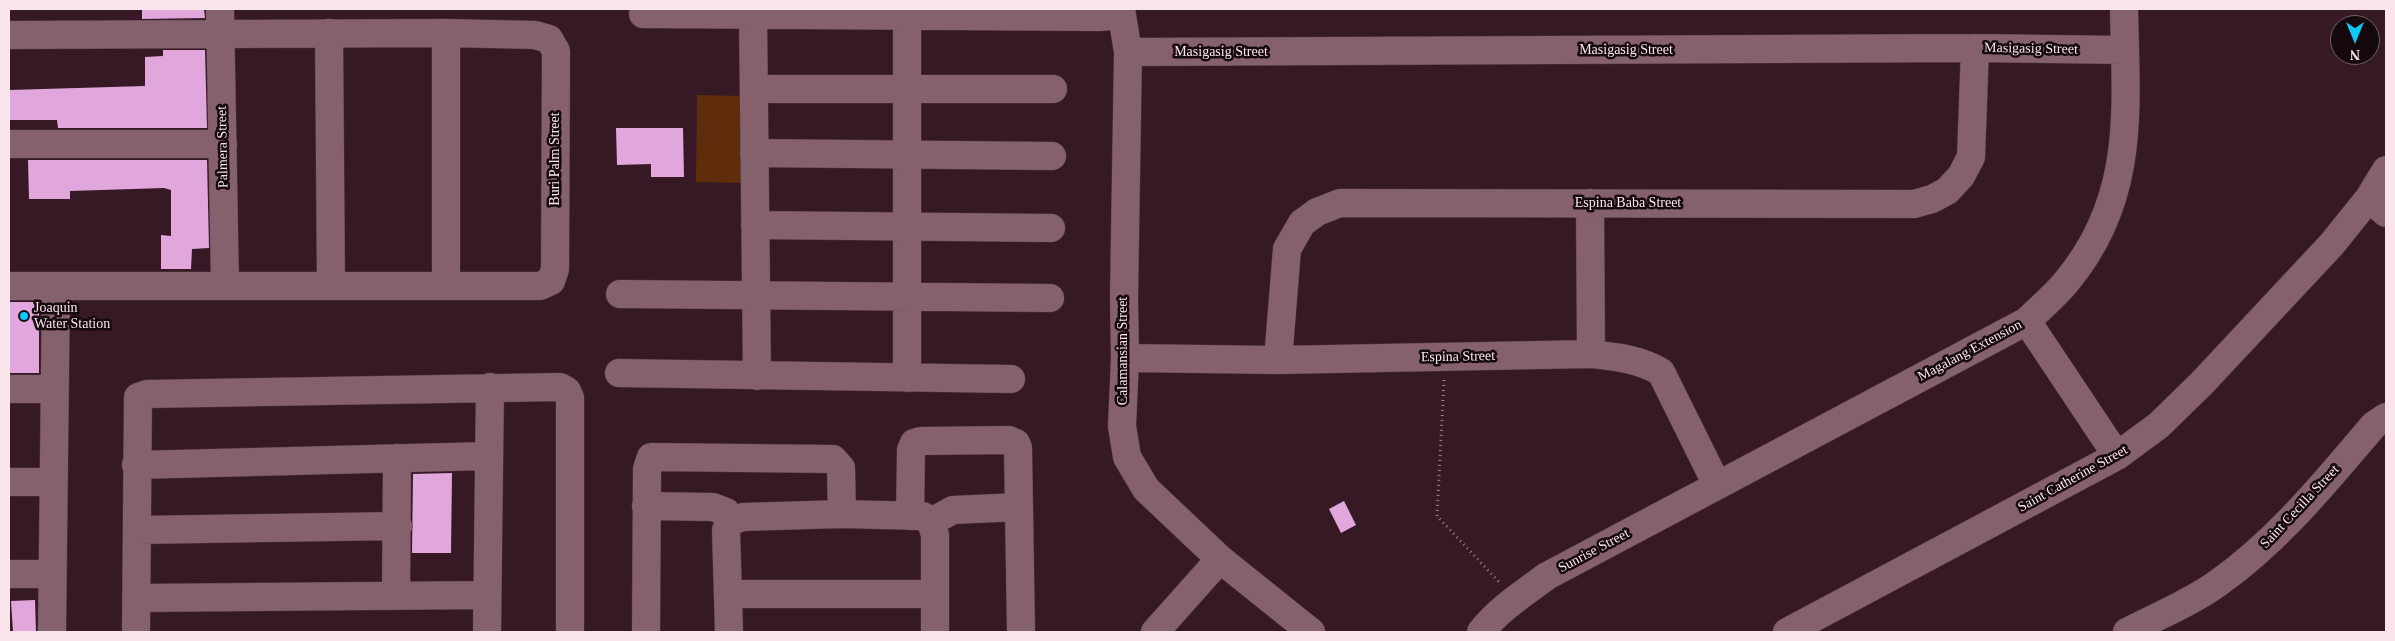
<!DOCTYPE html>
<html>
<head>
<meta charset="utf-8">
<style>
	body { margin:0 }
	#map { position:relative; width:2395px; height:641px; overflow:hidden; background:#361925; font-family:Georgia,serif }
	canvas { display:block }
	.frame { position:absolute; inset:0; border:10px solid #fae5ec; pointer-events:none }
	.north { position:absolute; left:2330px; top:15px; width:50px; height:50px; box-sizing:border-box; background:#15090e; border:1px solid #716167; border-radius:50%; rotate:180deg; font-size:14px; font-weight:700; line-height:20px; text-align:center; color:#fae5ec }
	.north::after { content:''; display:block; margin:auto; width:18px; height:22px; background:#0acafa; clip-path:polygon(50% 0,100% 100%,50% 72%,0 100%) }
</style>
</head>
<body>
<div id="map">
<canvas width="2395" height="641"></canvas>
<div class="frame"></div>
<div class="north">N</div>
</div>
<script>
const context = document.querySelector('canvas').getContext('2d');
context.lineJoin = 'round';
function paint(path, color) { context.fillStyle = color; context.fill(path, 'evenodd'); }
function trace(path, color, width, dash) { context.strokeStyle = color; context.lineWidth = width; context.lineCap = dash ? 'butt' : 'round'; context.setLineDash(dash || []); context.stroke(path); }
function label(font, color, halo, rows, align = 'center') {
  context.font = font + ' Georgia,serif'; context.lineWidth = 5; context.setLineDash([]); context.textBaseline = 'middle'; context.strokeStyle = halo; context.fillStyle = color; for (const [text, x, y, turn = 0] of rows) {
    context.save(); context.translate(x, y); context.rotate((+turn || 0) * Math.PI / 180); context.textAlign = isNaN(turn) ? turn : align; if (halo) context.strokeText(text, 0, 0); context.fillText(text, 0, 0); context.restore();
  }
}
const green = new Path2D(`
	M 697,95 L 744,96 L 743,183 L 696,182 Z`);
const building = new Path2D(`
	M 142,9 L 204,9 L 205,18 L 142,19 Z
	M 163,50 L 205,50 L 207,128 L 58,128 L 57,120 L 9,120 L 9,90 L 145,86 L 145,57 L 163,56 Z
	M 616,128 L 683,128 L 684,177 L 651,177 L 651,164 L 617,165 Z
	M 28,160 L 207,160 L 209,248 L 192,249 L 191,269 L 161,269 L 161,235 L 171,236 L 171,190 L 164,188 L 70,191 L 70,199 L 29,199 Z
	M 9,302 L 39,302 L 39,373 L 9,373 Z
	M 452,473 L 451,553 L 412,553 L 413,474 Z
	M 1344,501 L 1356,525 L 1341,533 L 1329,509 Z
	M 35,600 L 36,632 L 13,632 L 11,601 Z`);
const path = new Path2D(`
	M 1444,380 L 1437,516 L 1500,583`);
const minor = new Path2D(`
	M 220,9 L 225,285
	M 1121,9 L 1128,52 L 1124,298 L 1125,358 L 1122,426 L 1127,457 L 1146,489 L 1220,559 L 1311,632
	M 643,14 L 1099,17 L 1122,15
	M 753,15 L 757,376
	M 907,16 L 907,378
	M 329,33 L 331,286
	M 446,33 L 446,286
	M 9,35 L 446,33 L 535,35 L 549,39 L 556,51 L 555,269 L 551,281 L 540,286 L 9,286
	M 1128,52 L 1975,48 L 2125,50
	M 754,89 L 1053,89
	M 9,144 L 223,144
	M 754,153 L 1052,156
	M 2369,198 L 2386,213
	M 1590,203 L 1591,354
	M 755,225 L 1051,228
	M 620,294 L 1050,298
	M 2027,321 L 2117,456
	M 1125,358 L 1278,360 L 1591,354 C 1617,357 1639,359 1661,372 L 1717,485
	M 1278,360 L 1287,249 L 1302,223 L 1317,212 L 1340,203 L 1914,204 L 1932,199 L 1947,191 L 1961,176 L 1971,157 L 1975,48
	M 619,373 L 1011,379
	M 9,389 L 54,389
	M 136,465 L 488,456
	M 9,482 L 53,482
	M 646,506 L 713,507 L 726,512 L 731,521
	M 910,516 L 911,450 L 914,443 L 921,441 L 1009,440 L 1016,443 L 1018,448 L 1021,632
	M 931,522 L 953,510 L 1019,507
	M 137,530 L 398,526
	M 9,574 L 52,574
	M 728,594 L 934,594
	M 396,595 L 397,458
	M 137,598 L 487,595
	M 52,632 L 56,286
	M 136,632 L 138,397 L 147,394 L 560,387 L 567,391 L 570,398 L 570,632
	M 487,632 L 490,387
	M 646,632 L 647,469 L 651,457 L 833,459 L 841,468 L 842,514
	M 729,632 L 726,530 L 731,521 L 743,517 L 842,514 L 923,516 L 931,522 L 935,535 L 935,632
	M 1155,632 L 1220,559
	M 1481,632 C 1499,609 1524,593 1547,576 L 2027,321 C 2040,308 2055,296 2067,281 C 2136,198 2126,109 2124,9
	M 1787,632 L 2117,456 L 2159,425 L 2202,383 L 2332,244 L 2369,198 L 2386,170
	M 2127,632 C 2156,617 2192,602 2218,583 C 2279,540 2325,482 2374,425 L 2386,417`);
const markers = [
	[24,316,5,"#0acafa"]
];
const streetNames = [
	["Masigasig Street",2031,49,1],
	["Masigasig Street",1626,50],
	["Masigasig Street",1221,52],
	["Palmera Street",223,147,-91],
	["Buri Palm Street",555,159,-90],
	["Espina Baba Street",1628,203],
	["Calamansian Street",1123,351,-90],
	["Magalang Extension",1970,351,-28],
	["Espina Street",1458,357,-1],
	["Saint Catherine Street",2073,479,-29],
	["Saint Cecilla Street",2300,507,-47],
	["Sunrise Street",1594,551,-28]
];
const poiNames = [
	["Joaquin",34,308],
	["Water Station",34,324]
];
paint(green, '#602d0c');
paint(building, '#e1a7dc');
trace(minor, '#4d363f', 29);
trace(path, '#9d848d', 3, [1, 4]);
trace(minor, '#84616d', 28);
for (const [x, y, r, color] of markers) { const dot = new Path2D(); dot.arc(x, y, r, 0, 2 * Math.PI); context.fillStyle = color; context.fill(dot); trace(dot, '#15090e', 2); }
label('14px', '#fae5ec', '#15090e', streetNames);
label('14px', '#fae5ec', '#15090e', poiNames, 'left');
</script>
</body>
</html>
